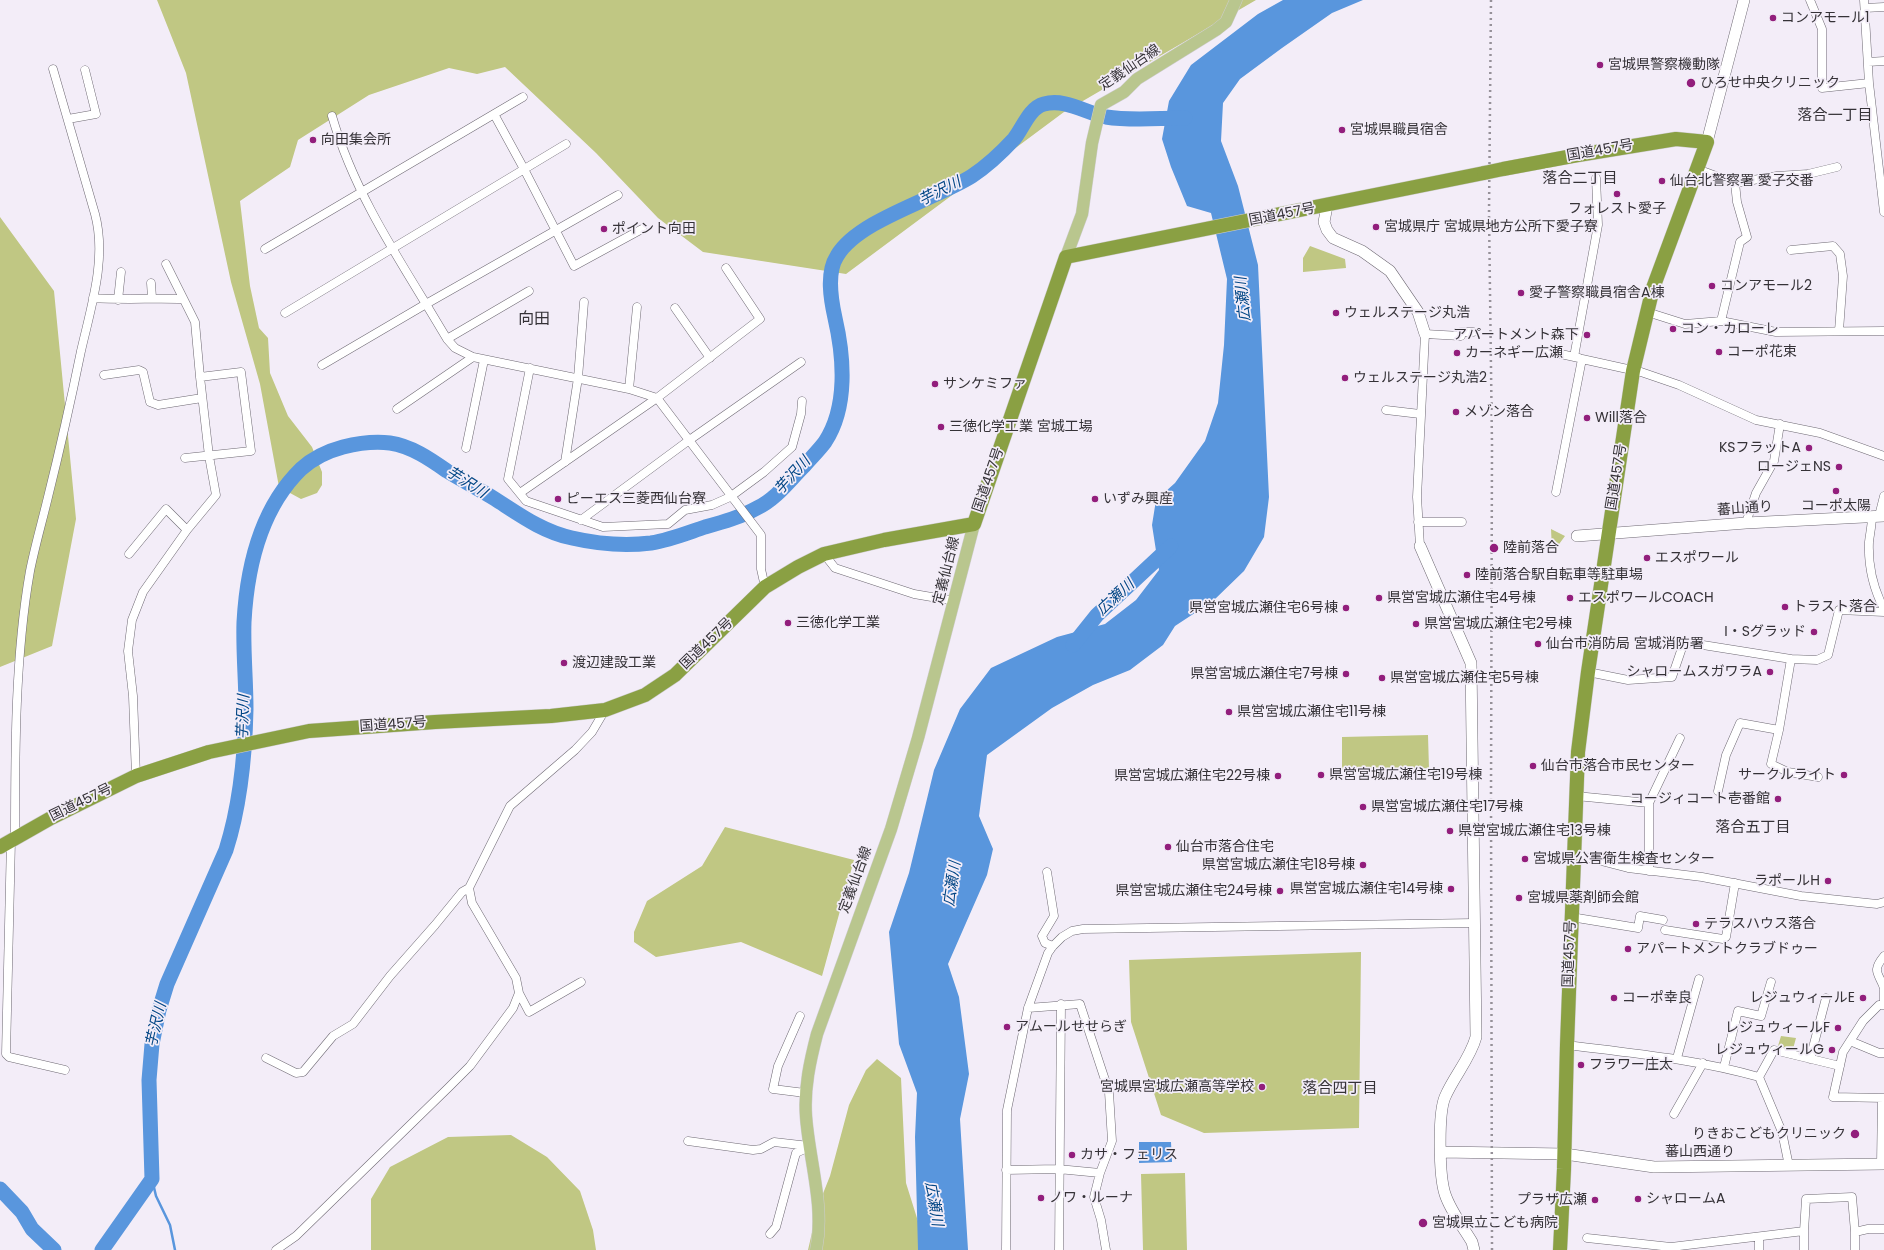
<!DOCTYPE html>
<html>
<head>
<meta charset="utf-8">
<style>
	body { margin:0 }
	canvas { display:block; background:#f3edf8 }
</style>
</head>
<body>
<canvas width="1884" height="1250"></canvas>
<script>
const context = document.querySelector('canvas').getContext('2d');
context.lineJoin = 'round';
function paint(path, color) { context.fillStyle = color; context.fill(path, 'evenodd'); }
function trace(path, color, width, dash) { context.strokeStyle = color; context.lineWidth = width; context.lineCap = dash ? 'butt' : 'round'; context.setLineDash(dash || []); context.stroke(path); }
function label(font, color, halo, rows, align = 'center') {
  context.font = font + ' Poppins,"Noto Sans JP",sans-serif'; context.lineWidth = 3.5; context.setLineDash([]); context.textBaseline = 'middle'; context.strokeStyle = halo; context.fillStyle = color; for (const [text, x, y, turn = 0] of rows) {
    context.save(); context.translate(x, y); context.rotate((+turn || 0) * Math.PI / 180); context.textAlign = isNaN(turn) ? turn : align; if (halo) context.strokeText(text, 0, 0); context.fillText(text, 0, 0); context.restore();
  }
}
const green = new Path2D(`
	M 157,0 L 1256,0 L 1064,112 L 846,274 L 703,252 L 658,218 L 596,153 L 505,67 L 477,74 L 449,68 L 369,95 L 298,140 L 290,167 L 240,201 L 250,286 L 259,328 L 268,338 L 270,373 L 288,416 L 312,447 L 322,472 L 322,485 L 317,493 L 301,499 L 279,487 L 260,384 L 231,282 L 186,73 Z
	M 0,217 L 54,291 L 76,519 L 52,646 L 0,667 Z
	M 1310,246 L 1345,259 L 1346,268 L 1303,272 L 1303,258 Z
	M 1551,529 L 1565,536 L 1554,551 L 1552,550 Z
	M 1428,735 L 1429,769 L 1342,770 L 1342,737 Z
	M 725,827 L 854,860 L 822,976 L 741,942 L 656,957 L 634,942 L 634,932 L 647,901 L 702,866 Z
	M 1361,952 L 1359,1128 L 1204,1133 L 1161,1115 L 1131,1022 L 1129,960 Z
	M 1781,1036 L 1796,1038 L 1793,1049 L 1778,1046 Z
	M 877,1059 L 901,1078 L 906,1183 L 927,1250 L 808,1250 L 818,1206 L 830,1176 L 849,1105 L 866,1070 Z
	M 511,1135 L 547,1157 L 580,1191 L 593,1230 L 596,1250 L 371,1250 L 371,1199 L 390,1167 L 448,1137 Z
	M 1185,1173 L 1187,1250 L 1143,1250 L 1141,1174 Z`);
const water = new Path2D(`
	M 1283,0 L 1363,0 L 1332,13 L 1282,48 L 1240,79 L 1223,103 L 1221,141 L 1238,186 L 1258,265 L 1269,497 L 1264,537 L 1244,571 L 1213,601 L 1175,626 L 1163,645 L 1130,670 L 1093,685 L 1052,708 L 987,755 L 979,816 L 993,849 L 987,875 L 948,964 L 959,997 L 969,1074 L 960,1119 L 968,1250 L 918,1250 L 915,1137 L 917,1093 L 899,1044 L 889,932 L 909,873 L 934,770 L 960,709 L 991,668 L 1057,637 L 1105,624 L 1136,600 L 1159,570 L 1152,525 L 1156,500 L 1175,483 L 1205,441 L 1218,403 L 1224,345 L 1227,279 L 1211,213 L 1187,206 L 1171,167 L 1162,139 L 1169,101 L 1191,65 L 1258,14 Z
	M 1139,1142 L 1171,1142 L 1172,1162 L 1139,1163 Z`);
const stream = new Path2D(`
	M 152,1179 L 156,1196 L 170,1225 L 175,1250`);
const river = new Path2D(`
	M 1073,645 L 1097,615 L 1171,546
	M 0,1189 L 22,1212 L 32,1229 L 54,1250
	M 102,1250 L 152,1179 L 149,1080 L 152,1044 L 159,1010 L 167,984 L 226,850 C 240,806 245,756 246,709 C 246,680 243,651 244,622 C 247,567 261,508 301,469 C 313,458 328,451 343,447 C 359,443 374,441 390,443 C 411,446 430,459 447,471 C 463,481 479,489 495,499 C 520,515 543,532 572,538 C 598,544 626,546 651,543 C 670,540 687,533 705,527 C 723,522 741,517 757,508 C 776,499 789,481 804,466 C 811,458 819,450 825,442 C 848,407 844,357 835,318 C 831,300 826,273 837,256 C 858,220 936,199 972,176 C 987,166 1002,152 1014,139 C 1023,128 1029,108 1044,104 C 1065,98 1086,113 1106,117 C 1131,121 1159,118 1185,118`);
const street = new Path2D(`
	M 1810,0 L 1822,29 L 1822,88 L 1869,83
	M 1864,0 L 1869,83 L 1884,212
	M 1865,8 L 1884,7
	M 1868,62 L 1884,61
	M 494,114 L 524,169 L 574,266 L 642,229
	M 332,116 C 352,185 389,244 426,304 L 618,195
	M 68,119 L 96,114 L 85,70
	M 1697,169 L 1735,183 L 1777,176 L 1808,174 L 1837,167
	M 265,249 L 523,97
	M 1791,250 L 1833,246 L 1840,254 L 1843,276 L 1839,331
	M 151,283 L 152,298
	M 93,298 C 123,300 153,298 183,299
	M 118,300 L 121,272
	M 675,308 L 710,358
	M 1647,312 L 1685,324 L 1721,321 L 1776,332 L 1884,331
	M 285,313 L 566,144
	M 1721,321 L 1740,242 L 1747,237 L 1737,202 L 1735,183
	M 447,339 L 529,291
	M 1547,351 L 1579,358
	M 1574,357 L 1598,225 L 1596,178
	M 322,365 L 426,304 L 447,339 L 455,348 L 473,357 L 629,389 L 657,398 L 761,535 L 761,569 L 765,587
	M 530,368 L 508,479 L 526,501 L 603,527 L 668,524 L 685,510 L 712,505 L 730,497 L 764,472 L 792,447 L 801,414 L 802,401
	M 104,375 L 139,370 L 143,372 L 150,402 L 158,405 L 202,398
	M 629,389 L 637,307
	M 397,409 L 473,357
	M 1386,410 L 1420,414
	M 466,448 L 484,360
	M 185,458 L 251,451 L 241,372 L 200,377
	M 565,462 L 578,378 L 584,302
	M 1556,492 L 1582,359 L 1641,372 L 1679,385 L 1756,420 L 1820,433 L 1884,456
	M 520,493 L 657,398 L 760,319 L 726,268
	M 1872,516 C 1872,525 1870,533 1869,542 C 1868,565 1873,588 1884,609
	M 1879,516 L 1884,496
	M 581,520 L 688,441 L 801,362
	M 1418,522 L 1462,522
	M 1746,523 L 1756,493 L 1774,461 L 1780,424
	M 1420,546 L 1417,497 L 1425,334 L 1461,336 L 1461,332 L 1473,332
	M 129,554 L 166,509 L 187,530
	M 824,554 L 835,568 L 914,594 L 955,601
	M 1791,659 L 1779,730 L 1771,764 L 1788,772 L 1818,777
	M 1588,672 L 1628,680 L 1672,677 L 1684,642 L 1791,659 L 1817,660 L 1828,655 L 1839,610 L 1884,612
	M 136,776 L 133,696 L 128,651 L 132,620 L 143,592 L 187,530 L 216,495 L 209,456 L 200,377 L 195,322 L 166,264
	M 1718,791 L 1726,755 L 1740,723 L 1779,730
	M 1576,796 L 1649,803 L 1649,871
	M 1649,803 L 1680,738
	M 15,838 C 15,751 15,656 30,571 C 35,546 42,522 48,497 C 60,449 71,400 81,351 C 91,307 107,259 95,214 L 53,69
	M 11,840 L 6,1054 L 9,1057 L 65,1070
	M 1574,854 L 1628,868 L 1702,877 L 1801,896 L 1877,904 L 1884,902
	M 1047,872 L 1054,916 L 1042,936 L 1045,943 L 1053,946
	M 1571,917 L 1638,928 L 1640,916 L 1663,920
	M 1665,930 L 1723,939 L 1726,937 L 1735,883
	M 519,993 L 529,1012 L 581,982
	M 1884,1005 L 1879,1005 L 1863,1021 L 1843,1052 L 1833,1097 L 1884,1098
	M 1884,1005 C 1884,1000 1884,993 1884,988 C 1879,973 1871,972 1884,956
	M 800,1016 L 778,1066 L 773,1089 L 805,1093
	M 1850,1041 L 1879,1053 L 1884,1053
	M 1567,1045 C 1631,1053 1696,1059 1759,1077 L 1782,1132 L 1789,1166
	M 266,1058 L 296,1073 L 303,1072 L 333,1036 L 353,1024 L 390,976 L 435,925 L 462,892 L 469,888
	M 1677,1058 L 1699,979
	M 1810,1059 L 1826,998
	M 1724,1067 L 1738,1011 L 1761,1016 L 1771,982
	M 1759,1077 L 1774,1050 L 1840,1066
	M 1674,1114 L 1703,1063
	M 688,1141 L 753,1150 L 761,1149 L 774,1142 L 809,1146
	M 1881,1164 L 1882,1098
	M 1006,1170 L 1058,1169 L 1100,1173 L 1112,1141 L 1109,1092 L 1080,1004 L 1028,1008
	M 1100,1173 L 1094,1197 L 1101,1220 L 1106,1250
	M 1804,1231 L 1804,1250
	M 770,1234 L 776,1227 L 796,1153 L 809,1147
	M 1759,1237 L 1759,1250
	M 1587,1238 L 1671,1247 L 1804,1231 L 1806,1199 L 1852,1197 L 1855,1232
	M 276,1250 L 296,1236 L 448,1088 L 470,1066 L 513,1008 L 519,993 L 516,978 L 472,903 L 469,888 L 510,806 L 575,750 L 592,732 L 605,710
	M 1006,1250 L 1007,1110 L 1028,1008 L 1048,953 L 1053,946 L 1062,937 L 1072,931 L 1083,929 L 1474,923
	M 1059,1250 L 1061,1004
	M 1855,1250 L 1855,1232 L 1868,1229 L 1884,1229`);
const secondary = new Path2D(`
	M 1707,142 L 1744,0
	M 1327,206 L 1324,222 L 1327,230 L 1333,238 L 1362,251 L 1390,271 L 1418,312 L 1425,334
	M 1577,536 L 1746,523 L 1884,516
	M 1420,546 L 1471,663 L 1476,1037 C 1470,1059 1454,1076 1445,1097 C 1438,1113 1439,1176 1445,1194 C 1450,1210 1463,1227 1472,1242 L 1474,1250
	M 1441,1152 L 1565,1154 L 1654,1167 L 1884,1164`);
const primary = new Path2D(`
	M 1066,257 L 1082,214 L 1092,143 L 1101,105 L 1124,92 L 1137,79 L 1216,30 L 1226,22 L 1236,0
	M 816,1250 C 825,1206 809,1160 806,1116 C 804,1088 810,1061 817,1034 L 891,829 L 918,738 L 974,524`);
const highway = new Path2D(`
	M 1503,169 L 1578,155 L 1676,139 L 1707,142 L 1653,288 L 1633,371 L 1588,672 L 1578,752 L 1567,1045 L 1564,1169 L 1560,1250
	M 0,847 L 51,818 L 136,776 L 209,752 L 309,731 L 435,722 L 551,716 L 605,710 L 645,695 L 675,675 L 765,587 L 798,567 L 824,554 L 884,540 L 974,524 L 1066,257 L 1484,173`);
const rail = new Path2D(`
	M 1491,0 L 1489,214 L 1492,445 L 1491,797 L 1492,1250`);
const highwayBridge = new Path2D(`
	M 1484,173 L 1503,169`);
const markers = [
	[1773,18,4,"#921e7c"],
	[1600,65,4,"#921e7c"],
	[1691,83,5,"#921e7c"],
	[1342,130,4,"#921e7c"],
	[313,140,4,"#921e7c"],
	[1662,181,4,"#921e7c"],
	[1617,194,4,"#921e7c"],
	[1376,227,4,"#921e7c"],
	[604,229,4,"#921e7c"],
	[1712,286,4,"#921e7c"],
	[1521,293,4,"#921e7c"],
	[1336,313,4,"#921e7c"],
	[1673,329,4,"#921e7c"],
	[1587,335,4,"#921e7c"],
	[1719,352,4,"#921e7c"],
	[1457,353,4,"#921e7c"],
	[1345,378,4,"#921e7c"],
	[935,384,4,"#921e7c"],
	[1456,412,4,"#921e7c"],
	[1587,418,4,"#921e7c"],
	[941,427,4,"#921e7c"],
	[1809,448,4,"#921e7c"],
	[1839,467,4,"#921e7c"],
	[1836,491,4,"#921e7c"],
	[558,499,4,"#921e7c"],
	[1095,499,4,"#921e7c"],
	[1494,548,5,"#921e7c"],
	[1647,558,4,"#921e7c"],
	[1467,575,4,"#921e7c"],
	[1379,598,4,"#921e7c"],
	[1570,598,4,"#921e7c"],
	[1785,607,4,"#921e7c"],
	[1346,608,4,"#921e7c"],
	[788,623,4,"#921e7c"],
	[1416,624,4,"#921e7c"],
	[1814,632,4,"#921e7c"],
	[1538,644,4,"#921e7c"],
	[564,663,4,"#921e7c"],
	[1770,672,4,"#921e7c"],
	[1346,674,4,"#921e7c"],
	[1382,678,4,"#921e7c"],
	[1229,712,4,"#921e7c"],
	[1533,766,4,"#921e7c"],
	[1321,775,4,"#921e7c"],
	[1844,775,4,"#921e7c"],
	[1278,776,4,"#921e7c"],
	[1778,799,4,"#921e7c"],
	[1363,807,4,"#921e7c"],
	[1450,831,4,"#921e7c"],
	[1168,847,4,"#921e7c"],
	[1525,859,4,"#921e7c"],
	[1363,865,4,"#921e7c"],
	[1828,881,4,"#921e7c"],
	[1451,889,4,"#921e7c"],
	[1280,891,4,"#921e7c"],
	[1519,898,4,"#921e7c"],
	[1696,924,4,"#921e7c"],
	[1628,949,4,"#921e7c"],
	[1614,998,4,"#921e7c"],
	[1863,998,4,"#921e7c"],
	[1007,1027,4,"#921e7c"],
	[1838,1028,4,"#921e7c"],
	[1832,1050,4,"#921e7c"],
	[1581,1065,4,"#921e7c"],
	[1262,1087,4,"#921e7c"],
	[1855,1134,5,"#921e7c"],
	[1072,1155,4,"#921e7c"],
	[1041,1198,4,"#921e7c"],
	[1638,1199,4,"#921e7c"],
	[1595,1200,4,"#921e7c"],
	[1423,1223,5,"#921e7c"]
];
const poiNames = [
	["コンアモール1",1781,18],
	["宮城県警察機動隊",1608,65],
	["ひろせ中央クリニック",1700,83],
	["宮城県職員宿舎",1350,130],
	["向田集会所",321,140],
	["仙台北警察署 愛子交番",1670,181],
	["フォレスト愛子",1617,209,"center"],
	["宮城県庁 宮城県地方公所下愛子寮",1384,227],
	["ポイント向田",612,229],
	["コンアモール2",1720,286],
	["愛子警察職員宿舎A棟",1529,293],
	["ウェルステージ丸浩",1344,313],
	["コン・カローレ",1681,329],
	["アパートメント森下",1579,335,"right"],
	["コーポ花束",1727,352],
	["カーネギー広瀬",1465,353],
	["ウェルステージ丸浩2",1353,378],
	["サンケミファ",943,384],
	["メゾン落合",1464,412],
	["Will落合",1595,418],
	["三徳化学工業 宮城工場",949,427],
	["KSフラットA",1801,448,"right"],
	["ロージェNS",1831,467,"right"],
	["ピーエス三菱西仙台寮",566,499],
	["いずみ興産",1103,499],
	["コーポ太陽",1836,506,"center"],
	["陸前落合",1503,548],
	["エスポワール",1655,558],
	["陸前落合駅自転車等駐車場",1475,575],
	["県営宮城広瀬住宅4号棟",1387,598],
	["エスポワールCOACH",1578,598],
	["トラスト落合",1793,607],
	["県営宮城広瀬住宅6号棟",1338,608,"right"],
	["三徳化学工業",796,623],
	["県営宮城広瀬住宅2号棟",1424,624],
	["I・Sグラッド",1806,632,"right"],
	["仙台市消防局 宮城消防署",1546,644],
	["渡辺建設工業",572,663],
	["シャロームスガワラA",1762,672,"right"],
	["県営宮城広瀬住宅7号棟",1338,674,"right"],
	["県営宮城広瀬住宅5号棟",1390,678],
	["県営宮城広瀬住宅11号棟",1237,712],
	["仙台市落合市民センター",1541,766],
	["県営宮城広瀬住宅19号棟",1329,775],
	["サークルライト",1836,775,"right"],
	["県営宮城広瀬住宅22号棟",1270,776,"right"],
	["コージィコート壱番館",1770,799,"right"],
	["県営宮城広瀬住宅17号棟",1371,807],
	["県営宮城広瀬住宅13号棟",1458,831],
	["仙台市落合住宅",1176,847],
	["宮城県公害衛生検査センター",1533,859],
	["県営宮城広瀬住宅18号棟",1355,865,"right"],
	["ラポールH",1820,881,"right"],
	["県営宮城広瀬住宅14号棟",1443,889,"right"],
	["県営宮城広瀬住宅24号棟",1272,891,"right"],
	["宮城県薬剤師会館",1527,898],
	["テラスハウス落合",1704,924],
	["アパートメントクラブドゥー",1636,949],
	["コーポ幸良",1622,998],
	["レジュウィールE",1855,998,"right"],
	["アムールせせらぎ",1015,1027],
	["レジュウィールF",1830,1028,"right"],
	["レジュウィールG",1824,1050,"right"],
	["フラワー庄太",1589,1065],
	["宮城県宮城広瀬高等学校",1254,1087,"right"],
	["りきおこどもクリニック",1846,1134,"right"],
	["カサ・フェリス",1080,1155],
	["ノワ・ルーナ",1049,1198],
	["シャロームA",1646,1199],
	["プラザ広瀬",1587,1200,"right"],
	["宮城県立こども病院",1432,1223]
];
const streetNames = [
	["定義仙台線",1130,68,-34],
	["国道457号",1600,151,-10],
	["国道457号",1282,215,-11],
	["国道457号",1617,477,-81],
	["国道457号",989,480,-71],
	["蕃山通り",1745,509,-4],
	["定義仙台線",947,571,-76],
	["国道457号",707,644,-44],
	["国道457号",393,725,-4],
	["国道457号",81,803,-26],
	["定義仙台線",856,880,-70],
	["国道457号",1570,954,-88],
	["蕃山西通り",1700,1152]
];
const neighbourhoodNames = [
	["落合一丁目",1835,116],
	["落合二丁目",1580,179],
	["落合五丁目",1753,828],
	["落合四丁目",1340,1089]
];
const waterNames = [
	["芋沢川",940,192,-27],
	["広瀬川",1244,299,-96],
	["芋沢川",793,476,-48],
	["芋沢川",466,483,32],
	["広瀬川",1116,598,-43],
	["芋沢川",244,717,-88],
	["広瀬川",953,884,-82],
	["芋沢川",157,1025,-77],
	["広瀬川",933,1204,80]
];
const quarterNames = [
	["向田",534,320]
];
paint(green, '#c0c783');
paint(water, '#5996dd');
trace(stream, '#5996dd', 2.5);
trace(river, '#5996dd', 15);
trace(street, '#6e6973', 9);
trace(secondary, '#6e6973', 12);
trace(primary, '#cfcecf', 13);
trace(highway, '#cfcecf', 15);
trace(street, '#fff', 8);
trace(secondary, '#fff', 11);
trace(primary, '#b9c68e', 12);
trace(highway, '#8aa043', 14);
trace(rail, '#969199', 2.5, [2, 4]);
trace(highwayBridge, '#cfcecf', 15, []);
trace(highwayBridge, '#8aa043', 14);
for (const [x, y, r, color] of markers) { const dot = new Path2D(); dot.arc(x, y, r, 0, 2 * Math.PI); context.fillStyle = color; context.fill(dot); trace(dot, '#f3edf8', 1.5); }
label('14px', '#353237', '#f3edf8', poiNames, 'left');
label('14px', '#353237', '#f3edf8', streetNames);
label('15px', '#353237', '#f3edf8', neighbourhoodNames);
label('italic 15px', '#004584', '#f3edf8', waterNames);
label('16px', '#353237', '#f3edf8', quarterNames);
</script>
</body>
</html>
